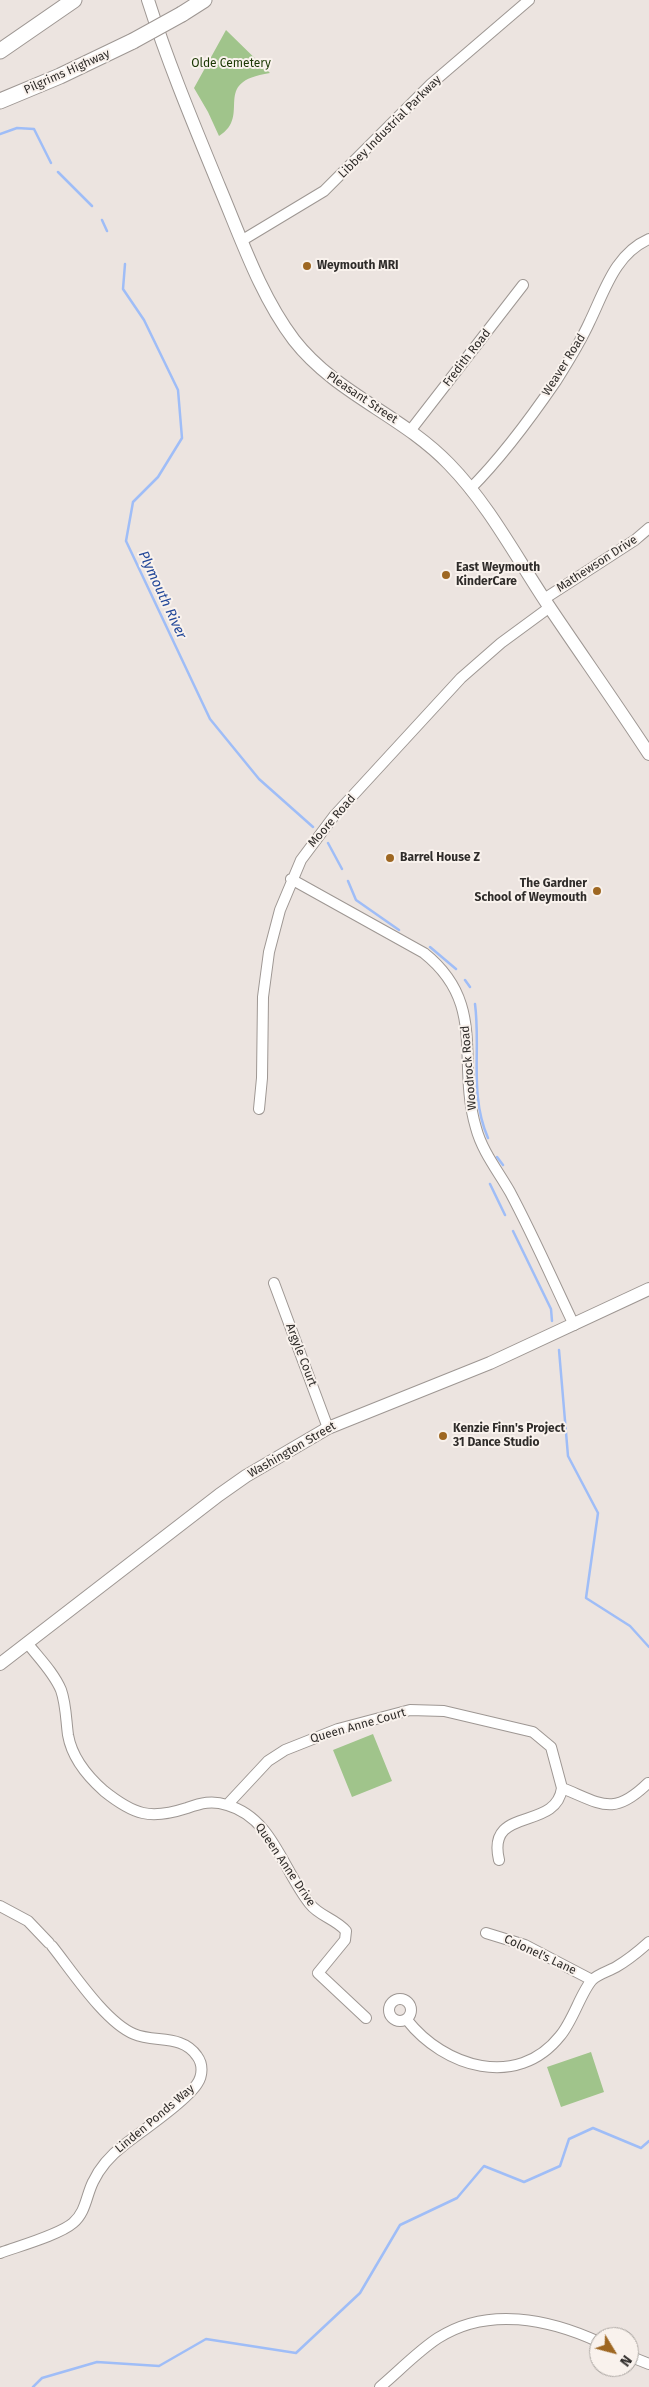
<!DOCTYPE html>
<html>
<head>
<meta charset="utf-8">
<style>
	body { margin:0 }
	#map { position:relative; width:649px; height:2387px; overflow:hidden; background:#ece4e0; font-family:"Fira Sans",sans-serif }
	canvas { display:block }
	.north { position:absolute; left:589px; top:2327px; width:50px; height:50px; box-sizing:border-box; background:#f9f2ed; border:1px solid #a8a39f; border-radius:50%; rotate:127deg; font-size:14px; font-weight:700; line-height:20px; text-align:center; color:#2f2c2a }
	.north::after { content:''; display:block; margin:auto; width:18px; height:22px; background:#9e6722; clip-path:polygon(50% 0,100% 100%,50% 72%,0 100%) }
</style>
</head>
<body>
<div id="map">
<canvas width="649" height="2387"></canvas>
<div class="north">N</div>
</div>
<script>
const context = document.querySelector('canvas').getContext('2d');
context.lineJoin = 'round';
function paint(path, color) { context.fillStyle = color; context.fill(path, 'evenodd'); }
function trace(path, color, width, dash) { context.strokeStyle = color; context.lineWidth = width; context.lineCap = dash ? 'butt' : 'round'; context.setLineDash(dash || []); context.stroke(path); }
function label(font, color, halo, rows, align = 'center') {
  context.font = font + ' "Fira Sans",sans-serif'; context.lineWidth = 4; context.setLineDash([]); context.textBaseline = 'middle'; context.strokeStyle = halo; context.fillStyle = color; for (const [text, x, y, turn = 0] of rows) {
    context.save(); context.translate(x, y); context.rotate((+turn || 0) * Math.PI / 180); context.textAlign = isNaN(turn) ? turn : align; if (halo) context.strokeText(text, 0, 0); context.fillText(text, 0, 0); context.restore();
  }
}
const green = new Path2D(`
	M 226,30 L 270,73 C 209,82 253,115 219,136 L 208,112 L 194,88 Z
	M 373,1734 L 392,1781 L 352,1797 L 333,1750 Z
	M 591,2052 L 604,2092 L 561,2107 L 547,2067 Z`);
const stream = new Path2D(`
	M 0,134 L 17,128 L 34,129 L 51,163
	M 58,172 L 92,206
	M 102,220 L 107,231
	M 125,264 L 123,289 L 144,320 L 178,390 L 182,438 L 158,477 L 133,502 L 126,541 L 210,719 L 259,779 L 313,827
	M 328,843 L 342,869
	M 348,881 L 356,900 L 399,930
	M 430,947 L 456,969
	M 465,980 L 470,987
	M 475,1004 C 481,1049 469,1095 488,1138
	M 497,1157 L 503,1165
	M 490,1184 L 505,1215
	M 513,1231 L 551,1309 L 552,1321
	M 559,1350 L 568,1456 L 598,1513 L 586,1598 L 630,1626 L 649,1647
	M 33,2387 L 42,2378 L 97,2362 L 159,2366 L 206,2339 L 296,2353 L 360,2293 L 400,2225 L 457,2198 L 484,2166 L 524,2182 L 560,2166 L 569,2139 L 593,2128 L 641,2148 L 649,2141`);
const minor = new Path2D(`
	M 241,241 L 324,191 L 431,84 L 529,0
	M 410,431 L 523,285
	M 470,489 C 503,456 530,419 556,381 C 568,362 581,341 590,321 C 605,290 615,254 649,239
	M 544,599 L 635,540 L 649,528
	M 291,879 L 424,953 C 488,1004 456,1061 476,1128 C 482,1151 498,1171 510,1192 C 533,1235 553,1281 574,1325
	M 259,1109 L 262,1078 L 263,997 L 269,952 L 280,910 L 301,860 L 334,816 L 461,678 L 501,643 L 550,607
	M 274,1283 L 328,1428
	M 28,1644 C 39,1658 54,1673 61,1690 C 66,1704 66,1720 68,1735 C 72,1758 87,1776 104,1791 C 134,1815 150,1820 187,1808 C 201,1803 212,1800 227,1805 C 273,1818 283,1871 310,1904 C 319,1916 336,1919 346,1931 L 345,1940 L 318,1973 L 366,2018
	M 227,1805 L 268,1761 L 285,1750 L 338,1729 L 410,1710 L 444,1711 L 533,1732 L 551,1747 L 562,1788
	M 499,1860 C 486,1805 556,1832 562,1788 C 602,1804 613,1817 648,1783
	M 0,1906 L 28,1921 L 49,1943
	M 486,1933 L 525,1945 L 592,1980
	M389 2010a11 11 0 1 1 22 0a11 11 0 1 1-22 0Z
	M 407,2020 C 444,2067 517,2090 560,2036 C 573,2021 581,1992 592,1980 C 598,1974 609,1971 616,1967 C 628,1960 639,1951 649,1942
	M 0,2253 C 19,2246 59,2235 73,2223 C 86,2212 86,2196 93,2182 C 100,2167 111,2155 124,2145 C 142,2131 186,2101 197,2084 C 203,2075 203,2064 197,2056 C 182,2034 155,2043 134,2034 C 105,2022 72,1971 52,1946
	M 629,2356 L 649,2364
	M 380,2387 C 399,2371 418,2351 438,2338 C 488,2306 549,2319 599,2342`);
const major = new Path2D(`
	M 148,0 C 168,63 194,125 219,186 C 241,238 260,295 294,340 C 336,394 402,415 449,464 C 490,506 517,559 550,608 C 583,657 617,705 649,754
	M 0,1664 L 219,1495 L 246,1476 L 328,1428 L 490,1363 L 649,1289`);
const highway = new Path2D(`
	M 182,14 L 204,0
	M 0,51 L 74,0
	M 0,101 L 60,76 L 133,41`);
const highwayBridge = new Path2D(`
	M 133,41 L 182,14`);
const markers = [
	[307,266,5,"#9e6722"],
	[446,575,5,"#9e6722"],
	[390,858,5,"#9e6722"],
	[597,891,5,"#9e6722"],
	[443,1436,5,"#9e6722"]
];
const parkNames = [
	["Olde Cemetery",231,64]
];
const streetNames = [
	["Pilgrims Highway",67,72,-24],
	["Libbey Industrial Parkway",390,127,-45],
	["Fredith Road",467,358,-52],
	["Weaver Road",564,365,-58],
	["Pleasant Street",362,398,34],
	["Mathewson Drive",597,564,-33],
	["Moore Road",332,821,-49],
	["Woodrock Road",469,1068,-95],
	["Argyle Court",301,1355,69],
	["Washington Street",292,1450,-30],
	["Queen Anne Court",358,1726,-16],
	["Queen Anne Drive",285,1865,56],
	["Colonel's Lane",540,1955,25],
	["Linden Ponds Way",155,2119,-40]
];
const poiNames = [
	["Weymouth MRI",317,266],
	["East Weymouth",456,568],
	["KinderCare",456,582],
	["Barrel House Z",400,858],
	["The Gardner",587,884,"right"],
	["School of Weymouth",587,898,"right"],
	["Kenzie Finn's Project",453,1429],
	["31 Dance Studio",453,1443]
];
const waterNames = [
	["Plymouth River",162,595,65]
];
paint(green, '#a0c48b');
trace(stream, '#9fbdf7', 2.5);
trace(minor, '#9e9793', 12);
trace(major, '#9e9793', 14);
trace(highway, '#9e9793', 17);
trace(minor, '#fff', 10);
trace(major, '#fff', 12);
trace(highway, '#fff', 15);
trace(highwayBridge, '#9e9793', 17, []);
trace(highwayBridge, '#fff', 15);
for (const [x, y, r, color] of markers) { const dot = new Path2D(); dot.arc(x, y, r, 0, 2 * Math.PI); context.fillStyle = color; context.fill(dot); trace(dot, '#f9f2ed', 2); }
label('12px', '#1b3803', '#f9f2ed', parkNames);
label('12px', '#2f2c2a', '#f9f2ed', streetNames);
label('bold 12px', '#2f2c2a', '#f9f2ed', poiNames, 'left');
label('italic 14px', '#234899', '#f9f2ed', waterNames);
</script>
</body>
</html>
